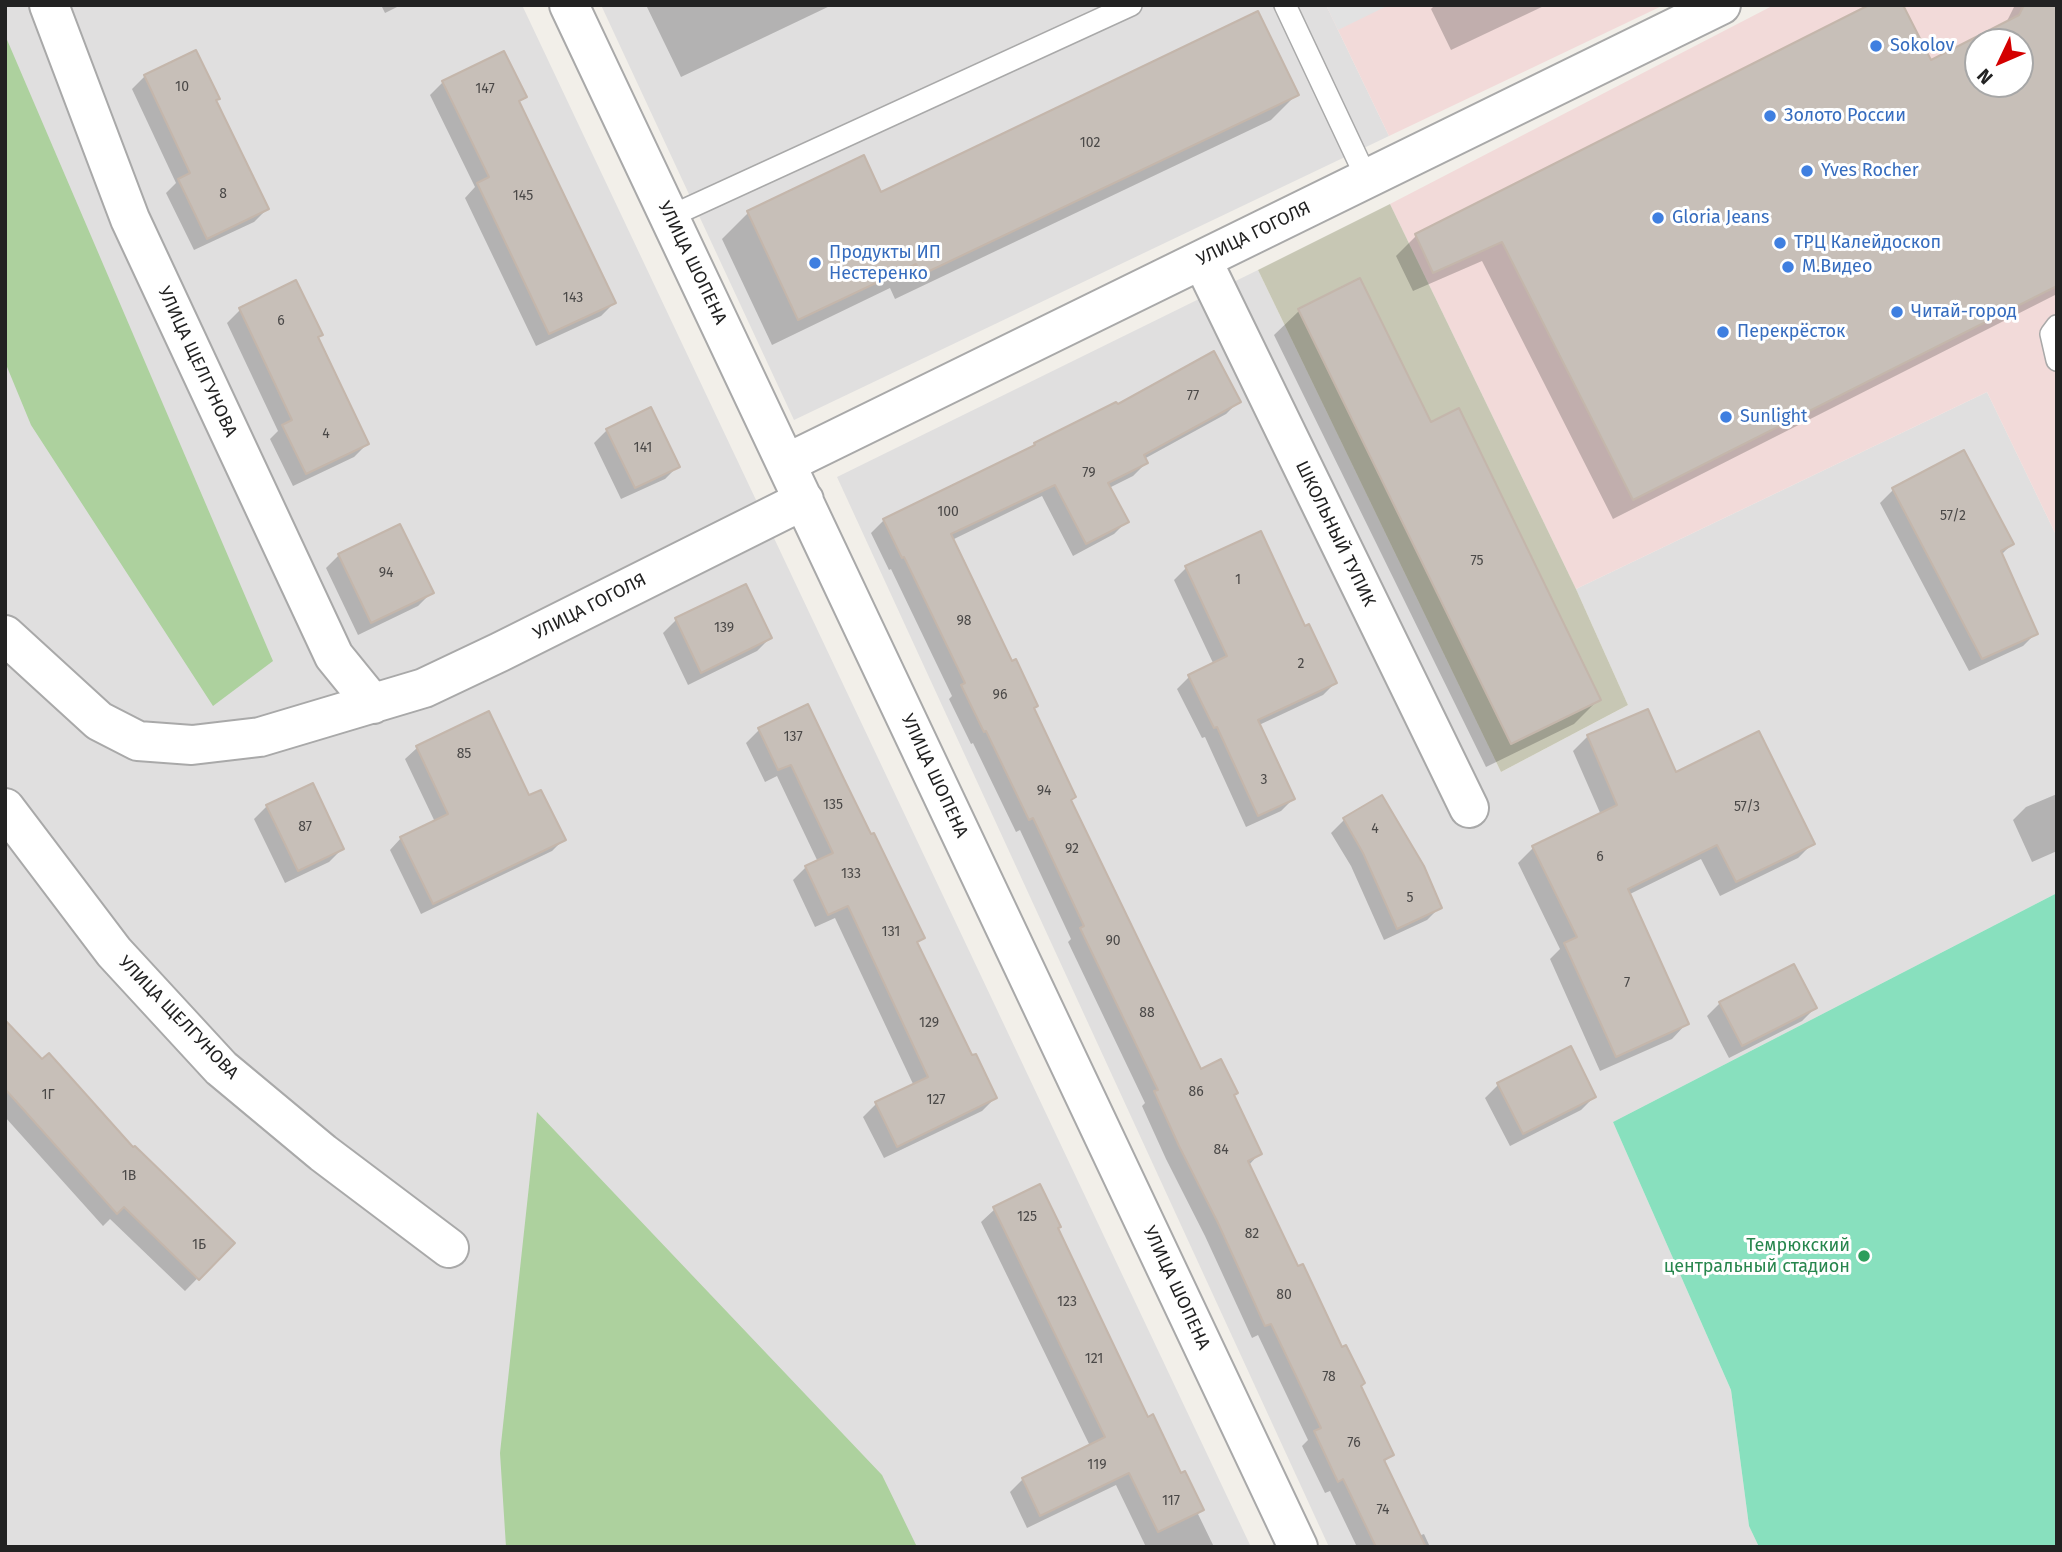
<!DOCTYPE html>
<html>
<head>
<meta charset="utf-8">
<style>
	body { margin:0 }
	#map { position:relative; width:2062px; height:1552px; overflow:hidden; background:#f2efe9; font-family:"Fira Sans",sans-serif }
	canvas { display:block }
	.frame { position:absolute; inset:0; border:7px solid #222; pointer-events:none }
	.north { position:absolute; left:1964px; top:28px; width:70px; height:70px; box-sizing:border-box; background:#fff; border:2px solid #a7a7a7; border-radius:50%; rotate:226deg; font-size:19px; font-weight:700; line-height:28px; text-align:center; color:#222 }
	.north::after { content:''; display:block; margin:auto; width:24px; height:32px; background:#d40000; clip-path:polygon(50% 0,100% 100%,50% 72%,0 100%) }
</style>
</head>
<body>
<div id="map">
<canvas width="2062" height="1552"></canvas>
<div class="frame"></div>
<div class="north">N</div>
</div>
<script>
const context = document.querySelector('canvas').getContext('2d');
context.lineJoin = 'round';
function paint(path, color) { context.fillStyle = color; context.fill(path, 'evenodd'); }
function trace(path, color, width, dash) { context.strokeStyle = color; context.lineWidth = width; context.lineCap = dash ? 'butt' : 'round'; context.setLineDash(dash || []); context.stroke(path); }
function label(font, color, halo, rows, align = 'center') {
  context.font = font + ' "Fira Sans",sans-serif'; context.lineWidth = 6; context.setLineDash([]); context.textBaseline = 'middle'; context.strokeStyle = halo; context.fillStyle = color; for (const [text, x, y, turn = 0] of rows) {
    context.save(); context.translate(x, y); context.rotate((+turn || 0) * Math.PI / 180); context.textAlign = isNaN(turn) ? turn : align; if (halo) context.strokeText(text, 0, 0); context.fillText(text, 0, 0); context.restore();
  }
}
const residential = new Path2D(`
	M 5,5 L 522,5 L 1251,1547 L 5,1547 Z
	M 601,5 L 1326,5 L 1389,136 L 794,420 Z
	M 1258,270 L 1501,772 L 1628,705 L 1576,589 L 1987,392 L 2057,537 L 2057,893 L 1613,1122 L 1731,1390 L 1749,1526 L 1759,1547 L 1329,1547 L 837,477 Z`);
const commercial = new Path2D(`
	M 1326,5 L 1664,5 L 1389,136 Z
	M 1774,5 L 2057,5 L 2057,537 L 1987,392 L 1576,589 L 1390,204 ZM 1978,42 L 2020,42 L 2020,84 L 1978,84 Z`);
const construction = new Path2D(`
	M 1390,204 L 1576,589 L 1628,705 L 1501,772 L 1258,270 Z`);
const forest = new Path2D(`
	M 5,35 L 273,661 L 213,706 L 31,425 L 5,362 Z
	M 537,1112 L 882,1475 L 917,1547 L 506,1547 L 500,1453 Z`);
const pitch = new Path2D(`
	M 2057,893 L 2057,1547 L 1759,1547 L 1749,1526 L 1731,1390 L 1613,1122 Z`);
const parking = new Path2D(`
	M 1326,5 L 1389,5 L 1338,30 Z`);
const shadow = new Path2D(`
	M 381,5 L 401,5 L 385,13 Z
	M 646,5 L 832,5 L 681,77 Z
	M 1435,5 L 1546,5 L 1451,50 L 1431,9 Z
	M 2015,5 L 2057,5 L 2057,294 L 1613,519 L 1482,261 L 1413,291 L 1396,256 L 1416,236 L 1930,62 L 2006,23 ZM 1978,42 L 2020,42 L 2020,84 L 1978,84 Z
	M 145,76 L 218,98 L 215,101 L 267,209 L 254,222 L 194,250 L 166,193 L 176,183 L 132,89 Z
	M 443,82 L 525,97 L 518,103 L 614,303 L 601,316 L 536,346 L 465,198 L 475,187 L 430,95 Z
	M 1297,94 L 1271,120 L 895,299 L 890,288 L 772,345 L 722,239 L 748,213 L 863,158 L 880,194 Z
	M 1360,281 L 1430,424 L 1599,699 L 1574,724 L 1486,767 L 1274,335 L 1299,311 Z
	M 296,283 L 321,334 L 317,339 L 367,444 L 354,457 L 293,486 L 270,439 L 278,431 L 227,323 L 240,310 Z
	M 1239,401 L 1226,414 L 1144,459 L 1146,463 L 1133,476 L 1109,488 L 1127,521 L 1114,534 L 1073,556 L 1042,496 L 952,540 L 1074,797 L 1070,801 L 1200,1071 L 1232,1096 L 1260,1153 L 1248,1166 L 1392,1454 L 1383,1463 L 1418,1536 L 1424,1534 L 1430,1547 L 1357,1547 L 1330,1491 L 1325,1493 L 1302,1446 L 1308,1440 L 1258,1335 L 1252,1338 L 1205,1236 L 1166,1159 L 1142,1106 L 1145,1103 L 1068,942 L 1071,939 L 1020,830 L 1016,832 L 973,743 L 971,744 L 949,699 L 952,696 L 891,569 L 889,570 L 871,533 L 884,520 L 1117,407 Z
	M 607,430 L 678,466 L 665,479 L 621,499 L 594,443 Z
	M 1963,453 L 2012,544 L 2001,555 L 2036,633 L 2023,646 L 1969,671 L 1880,503 L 1893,490 Z
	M 339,555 L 431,593 L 418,606 L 358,635 L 326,568 Z
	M 1186,568 L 1304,628 L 1335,683 L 1323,695 L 1259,725 L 1293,799 L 1281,811 L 1246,827 L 1205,737 L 1202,738 L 1177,689 L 1189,677 L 1214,665 L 1174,580 Z
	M 676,620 L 770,638 L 757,651 L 688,685 L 663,633 Z
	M 807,706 L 923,938 L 916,944 L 972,1058 L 995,1098 L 982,1111 L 884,1158 L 863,1117 L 876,1104 L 914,1086 L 835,918 L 815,927 L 793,880 L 806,867 L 818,862 L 777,776 L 765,782 L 746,743 L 759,730 Z
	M 488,714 L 528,797 L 563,840 L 552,851 L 421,914 L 390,850 L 401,838 L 435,822 L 405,759 L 417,748 Z
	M 1588,736 L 1675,774 L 1813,843 L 1798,858 L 1720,896 L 1701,859 L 1628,895 L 1687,1023 L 1672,1039 L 1600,1071 L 1550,959 L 1560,949 L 1518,863 L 1533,848 L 1601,815 L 1573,751 Z
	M 2057,794 L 2057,851 L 2032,862 L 2013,820 L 2026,807 Z
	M 1381,798 L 1440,907 L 1427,920 L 1384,940 L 1351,866 L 1331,833 L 1344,820 Z
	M 267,806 L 342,849 L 329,862 L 285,883 L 254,819 Z
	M 1720,1003 L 1815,1008 L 1802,1021 L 1729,1058 L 1707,1016 Z
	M 5,1023 L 133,1150 L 232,1243 L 185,1291 L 110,1219 L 103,1226 L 5,1117 Z
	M 1498,1085 L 1594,1097 L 1581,1110 L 1510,1146 L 1485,1098 Z
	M 995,1209 L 1056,1229 L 1148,1419 L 1202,1509 L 1198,1514 L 1214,1547 L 1146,1547 L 1116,1485 L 1027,1528 L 1010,1492 L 1023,1479 L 1090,1446 L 981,1222 Z`);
const building = new Path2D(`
	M 1869,5 L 1903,5 L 1931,60 L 2019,15 L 2024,5 L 2057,5 L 2057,286 L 1633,500 L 1502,242 L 1433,273 L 1415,234 ZM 1978,42 L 2020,42 L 2020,84 L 1978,84 Z
	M 1258,11 L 1299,95 L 921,275 L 916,264 L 798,320 L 747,211 L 864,155 L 881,192 Z
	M 196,50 L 220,99 L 216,100 L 269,209 L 207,239 L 178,179 L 190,173 L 144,75 Z
	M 504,51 L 527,97 L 519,101 L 616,303 L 549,334 L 477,183 L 489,177 L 442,81 Z
	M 1360,278 L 1431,422 L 1459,408 L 1601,700 L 1511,744 L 1298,309 Z
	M 296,280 L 323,335 L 318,337 L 369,444 L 306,474 L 282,425 L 292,420 L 239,308 Z
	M 1214,351 L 1241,402 L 1144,455 L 1148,463 L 1108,483 L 1129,522 L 1086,544 L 1055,485 L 951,534 L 1012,661 L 1016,659 L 1038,706 L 1034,708 L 1076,797 L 1071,800 L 1201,1069 L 1221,1059 L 1238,1093 L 1234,1095 L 1262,1154 L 1248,1161 L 1298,1266 L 1303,1264 L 1342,1347 L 1346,1345 L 1365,1383 L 1361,1386 L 1394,1455 L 1384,1460 L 1426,1547 L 1376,1547 L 1343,1479 L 1338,1482 L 1314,1431 L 1321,1428 L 1271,1324 L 1265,1326 L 1218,1223 L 1179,1146 L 1154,1091 L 1158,1090 L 1080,928 L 1084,926 L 1033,818 L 1029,820 L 986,731 L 984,732 L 961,685 L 965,683 L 904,557 L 902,558 L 883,519 L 1035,445 L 1034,443 L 1116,402 L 1118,404 Z
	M 651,407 L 680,467 L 635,488 L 606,429 Z
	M 1964,450 L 2014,544 L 2001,551 L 2038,634 L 1982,659 L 1892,488 Z
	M 400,524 L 434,593 L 371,623 L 338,554 Z
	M 1261,531 L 1305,626 L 1309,624 L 1337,683 L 1258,720 L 1295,799 L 1258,816 L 1217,727 L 1214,728 L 1188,675 L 1227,656 L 1185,566 Z
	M 746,584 L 772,638 L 701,673 L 675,618 Z
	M 808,704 L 844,779 L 871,834 L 874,833 L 925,938 L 917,942 L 972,1055 L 976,1054 L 997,1098 L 897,1147 L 875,1102 L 928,1077 L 848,906 L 828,915 L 805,866 L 833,853 L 791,765 L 778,770 L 758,728 Z
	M 1648,709 L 1676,772 L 1759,731 L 1815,844 L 1736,882 L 1717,845 L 1628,889 L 1689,1024 L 1616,1057 L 1564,943 L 1577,937 L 1532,846 L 1617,805 L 1587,735 Z
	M 489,711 L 529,795 L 541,790 L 566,840 L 433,904 L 400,837 L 448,814 L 416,746 Z
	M 313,783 L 344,849 L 298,871 L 266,805 Z
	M 1382,795 L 1424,866 L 1442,908 L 1397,929 L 1363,853 L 1343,818 Z
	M 1794,964 L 1817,1008 L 1742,1046 L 1719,1002 Z
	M 5,1020 L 42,1059 L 49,1053 L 133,1147 L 135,1146 L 235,1243 L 199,1280 L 124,1207 L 117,1214 L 5,1089 Z
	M 1571,1046 L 1596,1097 L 1523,1134 L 1497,1083 Z
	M 1040,1184 L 1061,1227 L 1058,1228 L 1148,1417 L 1153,1414 L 1181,1473 L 1185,1471 L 1204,1510 L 1158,1532 L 1129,1473 L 1040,1516 L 1022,1478 L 1105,1437 L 993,1207 Z`);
const lane = new Path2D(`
	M 1285,5 L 1367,179
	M 669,217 L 1131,5
	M 2057,326 L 2051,334 L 2057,360`);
const street = new Path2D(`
	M 49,5 L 130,219 L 334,656 L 373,704
	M 569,5 L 1298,1547
	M 1202,260 L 1469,808
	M 787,463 L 1721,5
	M 5,635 L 99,721 L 138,741 L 192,745 L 260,737 L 424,688 L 500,652 L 804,500
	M 5,808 L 114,952 L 221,1068 L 323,1153 L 449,1248`);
const markers = [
	[1876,46,7,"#3f7fe0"],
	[1770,116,7,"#3f7fe0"],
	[1807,171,7,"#3f7fe0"],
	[1658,218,7,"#3f7fe0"],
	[1780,243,7,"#3f7fe0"],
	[815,263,7,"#3f7fe0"],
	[1788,267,7,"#3f7fe0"],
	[1897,312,7,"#3f7fe0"],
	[1723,332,7,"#3f7fe0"],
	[1726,417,7,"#3f7fe0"],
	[1864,1256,7,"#2e9e5b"]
];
const numberNames = [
	["10",182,87],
	["147",485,89],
	["102",1090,143],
	["8",223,194],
	["145",523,196],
	["143",573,298],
	["6",281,321],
	["77",1193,396],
	["4",326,434],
	["141",643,448],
	["79",1089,473],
	["100",948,512],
	["57/2",1953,516],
	["75",1477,561],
	["94",386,573],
	["1",1238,580],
	["98",964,621],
	["139",724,628],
	["2",1301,664],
	["96",1000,695],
	["137",793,737],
	["85",464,754],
	["3",1264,780],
	["94",1044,791],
	["135",833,805],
	["57/3",1747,807],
	["87",305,827],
	["4",1375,829],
	["92",1072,849],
	["6",1600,857],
	["133",851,874],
	["5",1410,898],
	["131",891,932],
	["90",1113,941],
	["7",1627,983],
	["88",1147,1013],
	["129",929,1023],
	["86",1196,1092],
	["1Г",48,1095],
	["127",936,1100],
	["84",1221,1150],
	["1В",129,1176],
	["125",1027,1217],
	["82",1252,1234],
	["1Б",199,1245],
	["80",1284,1295],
	["123",1067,1302],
	["121",1094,1359],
	["78",1329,1377],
	["76",1354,1443],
	["119",1097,1465],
	["117",1171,1501],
	["74",1383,1510]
];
const shopNames = [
	["Sokolov",1890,46],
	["Золото России",1784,116],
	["Yves Rocher",1821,171],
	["Gloria Jeans",1672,218],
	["ТРЦ Калейдоскоп",1794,243],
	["Продукты ИП",829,253],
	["Нестеренко",829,274],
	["М.Видео",1802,267],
	["Читай-город",1911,312],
	["Перекрёсток",1737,332],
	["Sunlight",1740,417]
];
const streetNames = [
	["УЛИЦА ГОГОЛЯ",1254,234,-26],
	["УЛИЦА ШОПЕНА",692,263,64],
	["УЛИЦА ЩЕЛГУНОВА",197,362,65],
	["ШКОЛЬНЫЙ ТУПИК",1335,534,64],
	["УЛИЦА ГОГОЛЯ",590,607,-27],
	["УЛИЦА ШОПЕНА",934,776,65],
	["УЛИЦА ЩЕЛГУНОВА",178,1018,46],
	["УЛИЦА ШОПЕНА",1176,1288,65]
];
const leisureNames = [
	["Темрюкский",1850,1246],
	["центральный стадион",1850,1267]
];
paint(residential, '#e0dfdf');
paint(commercial, '#f2dad9');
paint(construction, '#c7c7b4');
paint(forest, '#add19e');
paint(pitch, '#88e0be');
paint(parking, '#e2e2e2');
paint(shadow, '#0003');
paint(building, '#c7bfb8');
trace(building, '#c4b6ab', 2);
trace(lane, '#a9a9a9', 24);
trace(street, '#a9a9a9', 42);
trace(lane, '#fff', 21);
trace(street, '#fff', 38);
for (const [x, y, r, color] of markers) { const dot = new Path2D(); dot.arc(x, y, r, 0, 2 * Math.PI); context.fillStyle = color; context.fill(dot); trace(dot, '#fff', 2.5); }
label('14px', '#4b4948', null, numberNames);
label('18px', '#366cbe', '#fff', shopNames, 'left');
label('18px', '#222', '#fff', streetNames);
label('18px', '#27864d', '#fff', leisureNames, 'right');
</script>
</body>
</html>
